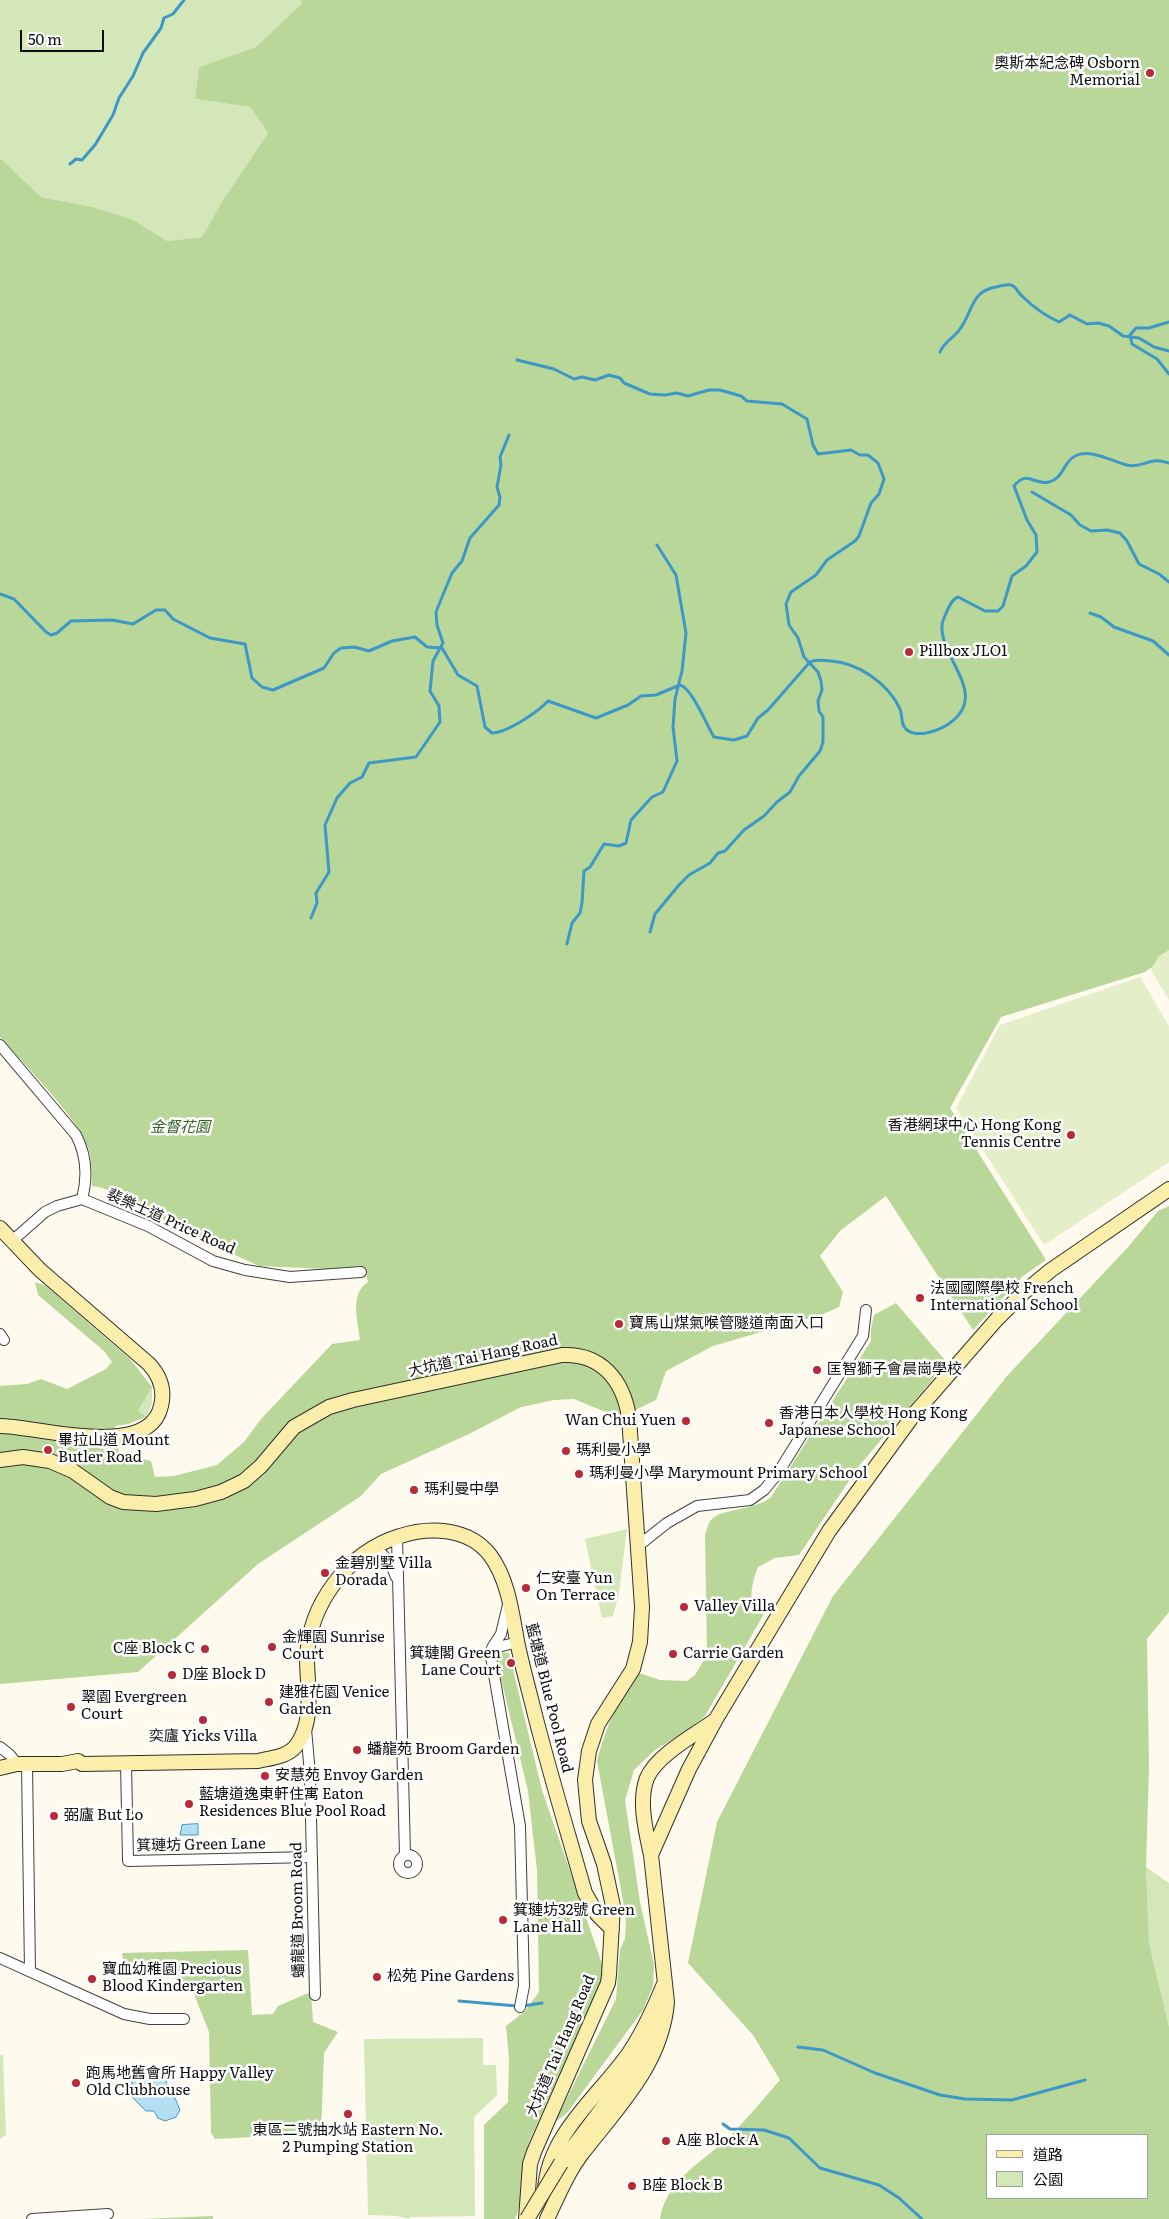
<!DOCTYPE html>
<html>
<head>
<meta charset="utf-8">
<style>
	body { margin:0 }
	#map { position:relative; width:1169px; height:2219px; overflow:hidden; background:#fefaed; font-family:Literata,"Noto Sans TC",serif }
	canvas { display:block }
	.legend { position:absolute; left:986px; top:2134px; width:162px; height:65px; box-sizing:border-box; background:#fff; border:1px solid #9e9e9e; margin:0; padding:6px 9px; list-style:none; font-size:15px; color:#0d0d0d }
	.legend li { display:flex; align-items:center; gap:10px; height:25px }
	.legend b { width:25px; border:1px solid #9e9e9e }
	.scale { position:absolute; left:20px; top:30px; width:84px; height:22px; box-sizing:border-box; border:2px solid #0d0d0d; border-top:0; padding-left:6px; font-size:15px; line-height:18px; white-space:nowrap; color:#0d0d0d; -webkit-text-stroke:4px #fff; paint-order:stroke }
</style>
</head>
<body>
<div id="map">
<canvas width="1169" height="2219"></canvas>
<ul class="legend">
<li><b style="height:6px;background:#fbeeab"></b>道路</li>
<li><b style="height:14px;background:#d3e7b8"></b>公園</li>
</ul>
<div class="scale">50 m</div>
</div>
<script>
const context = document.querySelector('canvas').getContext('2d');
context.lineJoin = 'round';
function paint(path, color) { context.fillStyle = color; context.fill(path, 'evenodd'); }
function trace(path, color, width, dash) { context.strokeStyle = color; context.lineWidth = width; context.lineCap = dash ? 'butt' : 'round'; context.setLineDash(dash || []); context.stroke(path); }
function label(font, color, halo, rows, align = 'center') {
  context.font = font + ' Literata,"Noto Sans TC",serif'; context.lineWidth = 5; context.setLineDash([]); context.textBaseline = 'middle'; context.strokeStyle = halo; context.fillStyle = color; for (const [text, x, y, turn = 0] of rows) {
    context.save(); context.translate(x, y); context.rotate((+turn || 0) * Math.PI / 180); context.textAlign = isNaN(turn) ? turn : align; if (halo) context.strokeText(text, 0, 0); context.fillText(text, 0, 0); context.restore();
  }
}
const green = new Path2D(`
	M 0,0 L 301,0 L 302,3 L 256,47 L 199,67 L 195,99 L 250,107 L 268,133 L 223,200 L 202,237 L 167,241 L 132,220 L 93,207 L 41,197 L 0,158 Z
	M 152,1387 L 152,1404 L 146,1417 L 138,1411 Z
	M 627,1529 L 619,1592 L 613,1616 L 602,1618 L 585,1539 Z
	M 1146,1867 L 1169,1883 L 1169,2027 L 1149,1943 Z
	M 483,2038 L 483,2065 L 496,2065 L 497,2095 L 474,2117 L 475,2216 L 410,2217 L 410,2219 L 396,2216 L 368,2215 L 364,2039 Z
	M 0,2055 L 3,2055 L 6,2135 L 0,2139 Z`);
const forest = new Path2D(`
	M 301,0 L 1169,0 L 1169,955 L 1145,972 L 1001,1017 L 950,1108 L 1046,1260 L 1023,1276 L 973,1330 L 886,1196 L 841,1230 L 820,1256 L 843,1292 L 839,1307 L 823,1314 L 713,1346 L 666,1371 L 656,1400 L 625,1415 L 603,1411 L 574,1399 L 554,1400 L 521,1407 L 469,1434 L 381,1474 L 361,1496 L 258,1564 L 138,1672 L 0,1684 L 0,1386 L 27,1384 L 41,1379 L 67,1389 L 106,1369 L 112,1362 L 104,1351 L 38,1295 L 35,1282 L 46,1286 L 130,1359 L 152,1387 L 138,1411 L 146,1417 L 128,1424 L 115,1426 L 119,1453 L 151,1461 L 155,1477 L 174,1476 L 217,1465 L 244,1442 L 261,1419 L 332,1344 L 360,1340 C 358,1321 349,1294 368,1282 L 364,1266 L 329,1269 L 259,1266 L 213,1245 L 103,1188 L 92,1186 C 92,1173 92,1160 88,1148 C 80,1120 21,1061 0,1037 L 0,158 L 41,197 L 93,207 L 133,220 L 167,241 L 202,237 L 223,200 L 268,133 L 250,107 L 195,99 L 199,67 L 256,47 L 302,3 Z
	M 1169,1206 L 1169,1612 L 1147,1639 L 1149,1767 L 1146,1867 L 1149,1943 L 1169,2027 L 1169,2219 L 660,2219 C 666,2179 705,2161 731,2135 C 748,2118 764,2098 780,2080 L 753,2035 L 688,1963 L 717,1822 L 833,1596 L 1007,1376 L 1128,1247 L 1158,1211 ZM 988,2135 L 1148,2135 L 1148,2198 L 988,2198 Z
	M 896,1303 L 944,1359 L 933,1379 L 859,1466 L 799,1555 L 775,1558 L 758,1567 C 753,1580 749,1594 753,1608 L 764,1614 L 705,1716 L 685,1732 L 655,1750 L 634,1770 L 625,1800 L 640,1902 L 654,1965 L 653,1986 L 643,2010 L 567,2113 L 555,2122 L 616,1999 L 620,1949 L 625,1939 L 626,1922 L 624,1906 L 597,1761 C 606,1728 617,1699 639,1673 L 660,1680 L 687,1681 L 695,1675 L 707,1655 L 705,1534 C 707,1530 708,1523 711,1520 C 721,1508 755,1511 771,1497 L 871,1341 L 871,1329 L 874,1315 Z
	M 499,1652 L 509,1653 L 542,1790 L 602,1964 L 602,1978 L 597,1991 L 529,2142 C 524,2163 523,2203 515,2219 L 484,2219 L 484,2125 L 508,2102 L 509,2058 L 506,2026 L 525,2011 L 539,1992 L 537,1870 L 528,1791 L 499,1670 L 497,1658 Z
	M 248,1950 L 252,2015 L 273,2014 L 278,2006 L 311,1992 L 313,2022 L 338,2032 L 324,2053 L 321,2133 L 215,2139 L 211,2133 L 209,2032 L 192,1989 L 162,1969 L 149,1965 L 124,1964 L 122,1953 Z
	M 213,2216 L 213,2219 L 142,2219 Z`);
const pitch = new Path2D(`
	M 1169,950 L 1169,1000 L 1151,970 L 1159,956 Z
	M 1140,977 L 1169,1026 L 1169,1162 L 1044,1245 L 956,1108 L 1000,1025 Z`);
const water = new Path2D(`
	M 198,1824 L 198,1835 L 180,1835 L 182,1825 Z
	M 166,2066 L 167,2095 L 175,2098 L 180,2110 L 176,2117 L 165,2121 L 158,2118 L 154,2111 L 146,2111 L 132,2097 L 132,2071 L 151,2074 Z`);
const stream = new Path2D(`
	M 70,164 L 76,159 L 82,160 L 95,145 L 113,115 L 119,98 L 133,76 L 143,53 L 161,28 L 164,18 L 173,14 L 184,0
	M 1169,322 L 1149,328 L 1136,328 L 1130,335 L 1132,344 L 1157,359 L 1169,374
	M 940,352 C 944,342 954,338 960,329 C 973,311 971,291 996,287 C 1000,286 1007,284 1011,285 C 1016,286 1018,293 1022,296 C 1033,307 1046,316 1059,322 L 1070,315 L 1087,324 L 1098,323 L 1109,326 L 1123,336 L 1139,338 L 1154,347 L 1169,351
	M 517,360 L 554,369 L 574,379 L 582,377 L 595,380 L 609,375 L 620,378 L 624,383 L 650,394 L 665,395 L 677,393 L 688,396 L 709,390 L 720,390 L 741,396 L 747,401 L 782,404 L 807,419 L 813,445 L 818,454 L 851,450 L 860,455 L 868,455 L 878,463 L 884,479 L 879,494 L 871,503 L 859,536 L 855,541 L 827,560 L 816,575 L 791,592 L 786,604 L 789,625 L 798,638 L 804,657 L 818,672 L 821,681 L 822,690 L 818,701 L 819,711 L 823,717 L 823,742 L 820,751 L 799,776 L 790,792 L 777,802 L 764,816 L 744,830 L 725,851 L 718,853 L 710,863 L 689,875 L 679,885 L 655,914 L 650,932
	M 1032,492 L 1071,515 L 1080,525 L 1091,531 L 1107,530 L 1120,533 L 1127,541 L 1139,564 L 1159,574 L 1169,582
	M 0,594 L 14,599 L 46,632 L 51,635 L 57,633 L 71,621 L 112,620 L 133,624 L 156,610 L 165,610 L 173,619 L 210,638 L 245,644 L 252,678 L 262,687 L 273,690 L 324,668 L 334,653 L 341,648 L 354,647 L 369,651 L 392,641 L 415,637 L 427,647 L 442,648 L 458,675 L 477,686 L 485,727 L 492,733 C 507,733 539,711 548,701 L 596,718 L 628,705 L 641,696 L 656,695 L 680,685 C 692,688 707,726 714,737 L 734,740 L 747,736 L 758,718 L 768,710 L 809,663 C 815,658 823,661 831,661 C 858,663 888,683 900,709 C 903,716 900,725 907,730 C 918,738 937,731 947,725 C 992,696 940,660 942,626 C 942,621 945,616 947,611 C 950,605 952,599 958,597 L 985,611 L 998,611 L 1003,606 L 1012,576 L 1026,566 L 1037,552 L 1036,535 L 1027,520 L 1014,486 C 1028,469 1034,486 1049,482 C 1064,478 1063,462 1075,456 C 1090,448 1114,462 1127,465 C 1137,468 1145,462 1154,461 C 1159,460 1164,462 1169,463
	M 1090,613 L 1101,617 L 1114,627 L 1153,641 L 1169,655
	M 311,918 L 317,903 L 316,893 L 329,872 L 325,825 L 337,798 L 350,783 L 362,777 L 369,763 L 416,757 L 440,722 L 439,706 L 430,691 L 433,661 L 443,643 L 437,625 L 436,612 L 440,602 L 452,573 L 462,561 L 470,538 L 499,505 L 500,497 L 497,487 L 501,465 L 500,457 L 509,435
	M 567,944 L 572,923 L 580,913 L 582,903 L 584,871 L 590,867 L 604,844 L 619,846 L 626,843 L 631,820 L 652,797 L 663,792 L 677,761 L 673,727 L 675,699 L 682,671 L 686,633 L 676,575 L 657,545
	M 459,2001 L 517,2006
	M 523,2006 L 542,2003
	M 798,2047 L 823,2050 L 875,2073 L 940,2095 L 965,2099 L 1012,2100 L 1085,2080
	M 723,2124 L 730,2129 L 764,2130 L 789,2138 L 820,2168 L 879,2185 L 899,2198 L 922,2219`);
const street = new Path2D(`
	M 0,1045 L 76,1135 C 87,1156 88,1176 82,1199
	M 12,1241 L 45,1212 L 57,1206 L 82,1199 L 148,1226 L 213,1261 L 245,1270 L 290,1277 L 361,1272
	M 0,1334 L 4,1340
	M 397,1537 L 405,1855
	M 638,1546 L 667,1523 L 697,1506 L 750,1500 L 764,1490 L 778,1473 L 863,1336 L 866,1310
	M 376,1548 L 390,1562 L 396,1577
	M 508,1605 L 501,1634 L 492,1648 L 491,1657 L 520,1826 L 524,1986 L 520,2007
	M 492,1655 L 498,1647 L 518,1642
	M 306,1729 L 310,1774 L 315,1995
	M 0,1747 L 10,1755 L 17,1764
	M 126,1763 L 128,1861 L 312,1857
	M 27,1765 L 30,1971
	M399 1864a9 9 0 1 1 18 0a9 9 0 1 1-18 0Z
	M 0,1958 L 124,2014 L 150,2019 L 184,2019
	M 32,2219 L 108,2214`);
const secondary = new Path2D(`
	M 0,1228 L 40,1270 L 149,1364 C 160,1376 165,1390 161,1406 C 149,1461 38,1426 0,1426
	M 0,1460 L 23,1457 L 50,1461 L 73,1471 L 110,1497 L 123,1502 L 156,1504 L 195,1499 L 221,1492 L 244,1481 L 261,1466 L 294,1427 L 329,1407 L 353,1400 L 562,1355 C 601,1353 623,1380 629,1417 L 642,1607 L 640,1642 L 633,1669 L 598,1724 L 589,1751 L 585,1780 L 589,1821 L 604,1864 L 613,1906 L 609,1975 L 608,1983 L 534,2152 L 530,2164 L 526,2219
	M 0,1768 L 17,1764 L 62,1764 L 78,1761 L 82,1764 L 258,1761 C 271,1758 287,1757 296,1746 C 315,1721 307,1686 307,1658 C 309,1604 348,1552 400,1536 C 430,1526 469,1528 490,1555 C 508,1579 512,1613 517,1641 C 522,1666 529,1690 535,1715 C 550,1774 568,1833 585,1893 L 597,1914 L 612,1929
	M 651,1855 L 689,1769 L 716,1719 L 829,1531 L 915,1413 L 997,1319 L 1023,1293 L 1051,1270 L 1169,1189
	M 561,2163 L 638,2061 L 657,2021
	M 545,2190 C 548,2134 599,2096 629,2053 C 644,2031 654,2008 664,1984
	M 547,2219 C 558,2196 568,2171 584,2151 C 620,2105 662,2063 667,2002 L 651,1855 C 646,1832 638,1801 647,1778 C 656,1756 694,1735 714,1721`);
const secondaryBridge = new Path2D(`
	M 527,2219 L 561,2163`);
const markers = [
	[1150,73,5,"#b72b39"],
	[909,652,5,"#b72b39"],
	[1071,1135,5,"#b72b39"],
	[920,1298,5,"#b72b39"],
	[619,1324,5,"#b72b39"],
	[817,1370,5,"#b72b39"],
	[686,1421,5,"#b72b39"],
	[769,1423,5,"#b72b39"],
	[48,1450,5,"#b72b39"],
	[566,1451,5,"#b72b39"],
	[579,1474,5,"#b72b39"],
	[414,1490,5,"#b72b39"],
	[325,1573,5,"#b72b39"],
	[526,1588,5,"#b72b39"],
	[684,1607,5,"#b72b39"],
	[272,1647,5,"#b72b39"],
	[205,1649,5,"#b72b39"],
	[673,1654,5,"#b72b39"],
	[511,1663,5,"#b72b39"],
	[172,1675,5,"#b72b39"],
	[269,1702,5,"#b72b39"],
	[71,1707,5,"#b72b39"],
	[203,1720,5,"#b72b39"],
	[357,1750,5,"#b72b39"],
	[265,1776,5,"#b72b39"],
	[189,1804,5,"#b72b39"],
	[54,1816,5,"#b72b39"],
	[503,1920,5,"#b72b39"],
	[377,1977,5,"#b72b39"],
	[92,1979,5,"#b72b39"],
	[76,2083,5,"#b72b39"],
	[348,2114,5,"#b72b39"],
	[666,2141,5,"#b72b39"],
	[632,2186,5,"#b72b39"]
];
const poiNames = [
	["奧斯本紀念碑 Osborn",1140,64,"right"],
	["Memorial",1140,81,"right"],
	["Pillbox JLO1",919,652],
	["香港網球中心 Hong Kong",1061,1126,"right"],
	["Tennis Centre",1061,1143,"right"],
	["法國國際學校 French",930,1289],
	["International School",930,1306],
	["寶馬山煤氣喉管隧道南面入口",629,1324],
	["匡智獅子會晨崗學校",827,1370],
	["香港日本人學校 Hong Kong",779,1414],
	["Japanese School",779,1431],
	["Wan Chui Yuen",676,1421,"right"],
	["畢拉山道 Mount",58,1441],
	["Butler Road",58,1458],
	["瑪利曼小學",576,1451],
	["瑪利曼小學 Marymount Primary School",589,1474],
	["瑪利曼中學",424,1490],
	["金碧別墅 Villa",335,1564],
	["Dorada",335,1581],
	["仁安臺 Yun",536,1579],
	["On Terrace",536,1596],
	["Valley Villa",694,1607],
	["金輝園 Sunrise",282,1638],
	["Court",282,1655],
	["C座 Block C",195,1649,"right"],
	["箕璉閣 Green",501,1654,"right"],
	["Lane Court",501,1671,"right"],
	["Carrie Garden",683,1654],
	["D座 Block D",182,1675],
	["建雅花園 Venice",279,1693],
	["Garden",279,1710],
	["翠園 Evergreen",81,1698],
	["Court",81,1715],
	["奕廬 Yicks Villa",203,1737,"center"],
	["蟠龍苑 Broom Garden",367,1750],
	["安慧苑 Envoy Garden",275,1776],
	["藍塘道逸東軒住寓 Eaton",199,1795],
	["Residences Blue Pool Road",199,1812],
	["弼廬 But Lo",64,1816],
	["箕璉坊32號 Green",513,1911],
	["Lane Hall",513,1928],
	["寶血幼稚園 Precious",102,1970],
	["Blood Kindergarten",102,1987],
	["松苑 Pine Gardens",387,1977],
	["跑馬地舊會所 Happy Valley",86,2074],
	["Old Clubhouse",86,2091],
	["東區二號抽水站 Eastern No.",348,2131,"center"],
	["2 Pumping Station",348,2148,"center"],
	["A座 Block A",676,2141],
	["B座 Block B",642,2186]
];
const parkNames = [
	["金督花園",180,1128]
];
const streetNames = [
	["裴樂士道 Price Road",171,1222,24],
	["大坑道 Tai Hang Road",483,1356,-12],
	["藍塘道 Blue Pool Road",549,1698,76],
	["箕璉坊 Green Lane",201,1845,-1],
	["蟠龍道 Broom Road",298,1910,-91],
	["大坑道 Tai Hang Road",561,2046,-67]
];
paint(green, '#d3e7b8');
paint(forest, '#b8d798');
paint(pitch, '#e4efca');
paint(water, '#b4dff3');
trace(water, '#3e98c7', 1);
trace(stream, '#3e98c7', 3);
trace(street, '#404040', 12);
trace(secondary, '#2f2f2f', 16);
trace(street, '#fff', 10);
trace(secondary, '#fbeeab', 14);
trace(secondaryBridge, '#2f2f2f', 16, []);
trace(secondaryBridge, '#fbeeab', 14);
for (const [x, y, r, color] of markers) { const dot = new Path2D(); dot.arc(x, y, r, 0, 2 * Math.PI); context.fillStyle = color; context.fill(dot); trace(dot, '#fff', 2); }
label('15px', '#0d0d0d', '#fff', poiNames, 'left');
label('italic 15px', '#316120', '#fff', parkNames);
label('15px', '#0d0d0d', '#fff', streetNames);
</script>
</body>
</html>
